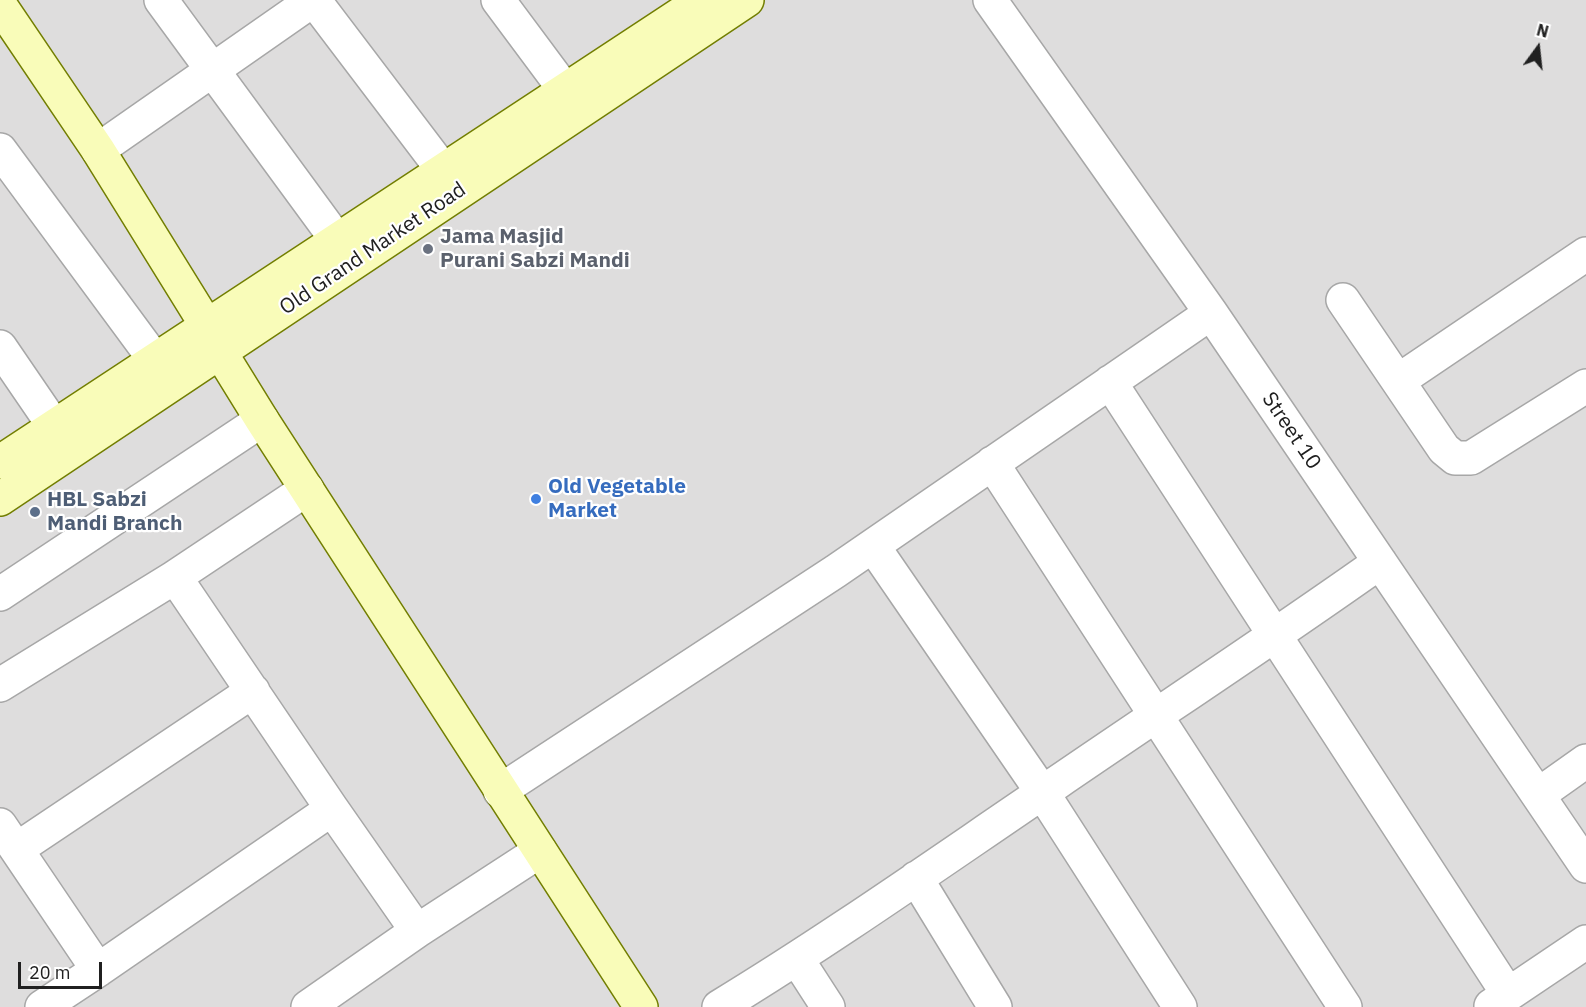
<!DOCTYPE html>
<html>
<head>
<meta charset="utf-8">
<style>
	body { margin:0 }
	#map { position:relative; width:1586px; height:1007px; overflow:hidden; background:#f1ede6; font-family:"IBM Plex Sans",sans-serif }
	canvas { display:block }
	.north { position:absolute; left:1508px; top:18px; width:60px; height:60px; -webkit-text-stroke:4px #fff; paint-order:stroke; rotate:15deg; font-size:16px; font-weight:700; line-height:24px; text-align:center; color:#202020 }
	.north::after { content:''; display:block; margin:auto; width:21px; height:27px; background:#202020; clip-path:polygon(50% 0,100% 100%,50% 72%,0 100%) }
	.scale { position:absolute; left:18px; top:962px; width:84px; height:27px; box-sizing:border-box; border:3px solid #202020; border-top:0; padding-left:8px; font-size:18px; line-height:21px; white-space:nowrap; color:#202020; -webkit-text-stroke:4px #fff; paint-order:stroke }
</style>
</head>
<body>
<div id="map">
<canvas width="1586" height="1007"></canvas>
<div class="north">N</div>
<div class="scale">20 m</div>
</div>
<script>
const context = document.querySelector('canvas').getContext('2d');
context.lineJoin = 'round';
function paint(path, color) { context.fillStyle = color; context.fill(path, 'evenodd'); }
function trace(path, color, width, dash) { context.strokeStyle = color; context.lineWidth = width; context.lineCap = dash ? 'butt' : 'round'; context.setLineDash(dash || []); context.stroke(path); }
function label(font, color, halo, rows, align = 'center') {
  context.font = font + ' "IBM Plex Sans",sans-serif'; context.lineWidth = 4.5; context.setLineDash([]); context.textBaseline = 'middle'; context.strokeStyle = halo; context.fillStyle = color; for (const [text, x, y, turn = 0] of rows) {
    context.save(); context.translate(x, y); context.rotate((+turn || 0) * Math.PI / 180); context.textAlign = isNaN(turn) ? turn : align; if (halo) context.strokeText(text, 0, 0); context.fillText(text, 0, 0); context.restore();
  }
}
const residential = new Path2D(`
	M 0,0 L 1586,0 L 1586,1007 L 0,1007 Z`);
const street = new Path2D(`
	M 161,0 L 337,240
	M 314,0 L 443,170
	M 498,0 L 565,90
	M 990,0 L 1211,313 L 1586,866
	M 0,150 L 155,360
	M 98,150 L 313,0
	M 1343,300 L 1444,449 L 1455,458 L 1471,458 L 1586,386
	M 0,347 L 54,426
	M 1398,381 L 1586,254
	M 1110,382 L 1508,994
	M 992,463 L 1345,1007
	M 873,546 L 1042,792 L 1180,1007
	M 0,594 L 262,420
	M 0,685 L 175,577 L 307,489
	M 500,791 L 836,571 L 1211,313
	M 1538,795 L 1586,761
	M 332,809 L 417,931
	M 0,825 L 98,970 L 42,1007
	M 17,849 L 253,691
	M 916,878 L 995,1007
	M 797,959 L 828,1007
	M 98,970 L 332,809 L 175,577
	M 1491,1006 L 1586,942
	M 308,1007 L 417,931 L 540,851
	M 719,1007 C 834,937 944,859 1055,784 C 1163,710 1273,638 1380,562`);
const secondary = new Path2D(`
	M 0,5 L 98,150 L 207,326 L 220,352 L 262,420 L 641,1007
	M 0,462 L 702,0
	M 0,499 L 747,0`);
const markers = [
	[428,249,6,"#6b7280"],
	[536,499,6,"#3f7fe0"],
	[35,512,6,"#5c6f8a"]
];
const worshipNames = [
	["Jama Masjid",440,237],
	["Purani Sabzi Mandi",440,261]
];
const streetNames = [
	["Old Grand Market Road",373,249,-34],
	["Street 10",1291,431,56]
];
const shopNames = [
	["Old Vegetable",548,487],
	["Market",548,511]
];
const serviceNames = [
	["HBL Sabzi",47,500],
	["Mandi Branch",47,524]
];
paint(residential, '#dedddd');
trace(street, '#a7a7a7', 36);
trace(secondary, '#727e01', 36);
trace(street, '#fff', 33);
trace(secondary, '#f9fcb9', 33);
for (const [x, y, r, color] of markers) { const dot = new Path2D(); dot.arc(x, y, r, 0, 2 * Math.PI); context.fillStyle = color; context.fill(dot); trace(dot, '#fff', 2); }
label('bold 21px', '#5b616d', '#fff', worshipNames, 'left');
label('21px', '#202020', '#fff', streetNames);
label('bold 21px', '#366cbe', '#fff', shopNames, 'left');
label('bold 21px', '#4e5e75', '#fff', serviceNames, 'left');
</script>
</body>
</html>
